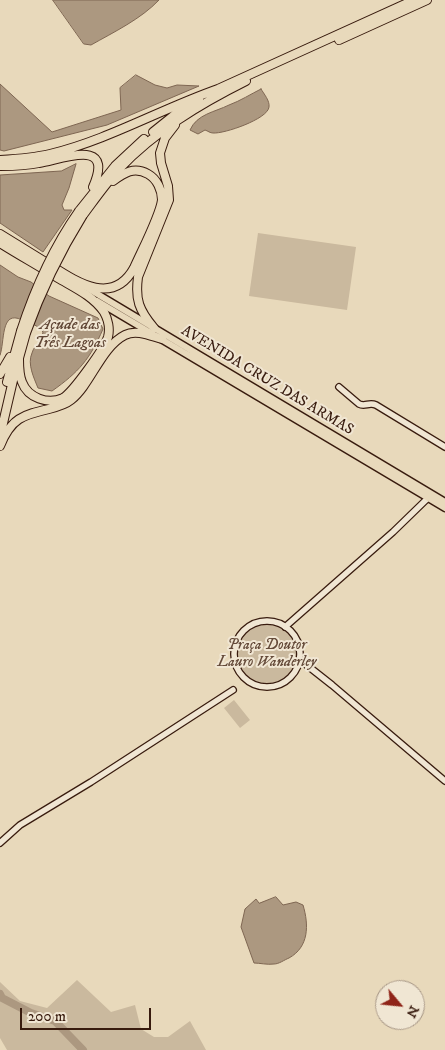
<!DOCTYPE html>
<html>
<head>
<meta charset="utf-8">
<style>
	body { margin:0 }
	#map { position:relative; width:445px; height:1050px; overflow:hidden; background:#e8d9bb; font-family:"IM FELL DW Pica",serif }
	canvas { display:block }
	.north { position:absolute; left:375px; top:980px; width:50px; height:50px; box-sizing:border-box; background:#f0e6d3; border:1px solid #a69584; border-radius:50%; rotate:118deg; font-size:14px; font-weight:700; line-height:20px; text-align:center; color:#381b0e }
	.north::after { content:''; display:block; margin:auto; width:18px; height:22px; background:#8f2418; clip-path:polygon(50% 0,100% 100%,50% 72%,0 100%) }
	.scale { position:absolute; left:20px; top:1008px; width:131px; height:22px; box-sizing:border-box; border:2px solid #381b0e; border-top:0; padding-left:6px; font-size:15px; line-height:18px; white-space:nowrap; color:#381b0e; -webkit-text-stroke:4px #f0e6d3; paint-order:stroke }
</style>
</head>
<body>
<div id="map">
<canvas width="445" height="1050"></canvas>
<div class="north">N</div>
<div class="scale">200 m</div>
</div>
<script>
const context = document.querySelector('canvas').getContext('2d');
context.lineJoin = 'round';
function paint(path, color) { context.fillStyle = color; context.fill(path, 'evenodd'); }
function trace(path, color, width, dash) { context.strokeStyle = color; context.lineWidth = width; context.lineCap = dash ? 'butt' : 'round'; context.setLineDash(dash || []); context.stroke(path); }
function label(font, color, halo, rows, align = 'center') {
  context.font = font + ' "IM FELL DW Pica",serif'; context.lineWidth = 4; context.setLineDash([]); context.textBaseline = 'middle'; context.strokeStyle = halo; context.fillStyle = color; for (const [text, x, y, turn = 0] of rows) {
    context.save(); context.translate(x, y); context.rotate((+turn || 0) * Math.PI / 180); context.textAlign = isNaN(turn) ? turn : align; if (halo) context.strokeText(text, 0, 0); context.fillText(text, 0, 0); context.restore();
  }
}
const green = new Path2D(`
	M 258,233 L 356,247 L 347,310 L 249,296 Z
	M238 654a29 29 0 1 1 58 0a29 29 0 1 1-58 0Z
	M 234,700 L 250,720 L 240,728 L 224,708 Z
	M 77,980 L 111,1012 L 135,1005 L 141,1029 L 154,1037 L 168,1037 L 190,1021 L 206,1050 L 7,1050 L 0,1038 L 0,982 L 20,1001 L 47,1008 Z`);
const water = new Path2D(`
	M 53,0 L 159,0 C 141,19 114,32 91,45 L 84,44 Z
	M 136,75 L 155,85 L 167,88 L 177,85 L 199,86 L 107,125 L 4,151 L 0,150 L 0,84 L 52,132 L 121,110 L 120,88 Z
	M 261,89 C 264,94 270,101 269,107 C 268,119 224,134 213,133 C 210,133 208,131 205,130 L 198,134 L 190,130 C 197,114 215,112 229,105 C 240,101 251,94 261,89 Z
	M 76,164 L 69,188 L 62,205 L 64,210 L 72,210 L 43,252 L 0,223 L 0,175 L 61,171 Z
	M 0,265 L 18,277 L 31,282 L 49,296 L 98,318 L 103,329 C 90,359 79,372 52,391 L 38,388 C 34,378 27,364 32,353 C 35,343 41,345 43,332 C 38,325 30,323 22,320 C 0,309 5,343 0,355 Z
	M 276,897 L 283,905 L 296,902 L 303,905 C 309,925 309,947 289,958 C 284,960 279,964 274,964 C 267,965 260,963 254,963 L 241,927 L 245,909 L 256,899 L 259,903 Z`);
const river = new Path2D(`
	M 0,994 L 2,998 L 31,1013 L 55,1021 L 83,1050`);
const secondary = new Path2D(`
	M 339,387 L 359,404 C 365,407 369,402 376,405 L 445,447
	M234 654a33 33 0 1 1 66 0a33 33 0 1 1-66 0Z
	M 285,627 L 393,532 L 428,498
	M 299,659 L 332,685 L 445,781
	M 0,843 L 20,825 L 91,782 L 233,690`);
const primary = new Path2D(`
	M 84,286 L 445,502
	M 97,301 L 445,508`);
const highway = new Path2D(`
	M 339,40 L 427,0
	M 153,132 L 173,116 L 199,100
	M 0,160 C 17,159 33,158 50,154 C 108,140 161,109 218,89 L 414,0
	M 0,166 C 13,166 26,166 39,163 C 63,159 115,137 93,187
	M 79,211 L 115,166 L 144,139
	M 83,215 C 95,199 106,183 119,169 C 155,131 200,104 246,81
	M 0,234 C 16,244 31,253 47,263 C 74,280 112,308 134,268 C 141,252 160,216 162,200 C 162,190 157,179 148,174 C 134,166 124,173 113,181
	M 0,243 C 19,255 39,266 58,278 C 75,288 93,296 104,312 C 108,319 110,329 108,337 C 104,349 73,392 63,398 C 48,405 28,398 22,382 C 19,375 19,367 19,359
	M 154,328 C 139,310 135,300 138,277 L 169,200 L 168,186 L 161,163 L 160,153 L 165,138 L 175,125
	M 0,374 L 10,357
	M 7,382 L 21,331
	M 0,436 L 14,376 L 26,333
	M 0,446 C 11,418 23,415 49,409 C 57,407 65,405 71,400 C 91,384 101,347 125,335 C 136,329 151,336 162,339`);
const highwayBridge = new Path2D(`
	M 21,331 C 35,288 53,248 79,211
	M 26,333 C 41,291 60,252 83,215`);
const streetNames = [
	["AVENIDA CRUZ DAS ARMAS",267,381,31]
];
const parkNames = [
	["Praça Doutor",267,646],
	["Lauro Wanderley",267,663]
];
const waterNames = [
	["Açude das",70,326],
	["Três Lagoas",70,344]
];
paint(green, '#cab99e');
paint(water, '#ac9880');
trace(water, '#7e6652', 1);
trace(river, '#ac9880', 8);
trace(secondary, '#381b0e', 8);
trace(primary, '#381b0e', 9);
trace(highway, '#381b0e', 10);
trace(secondary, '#f0e6d3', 5.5);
trace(primary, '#e8d9bb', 6);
trace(highway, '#e8d9bb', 8);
trace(highwayBridge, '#381b0e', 10, []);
trace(highwayBridge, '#e8d9bb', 8);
label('15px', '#381b0e', '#f0e6d3', streetNames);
label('italic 15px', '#644a39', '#f0e6d3', parkNames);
label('italic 16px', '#614736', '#f0e6d3', waterNames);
</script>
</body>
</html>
